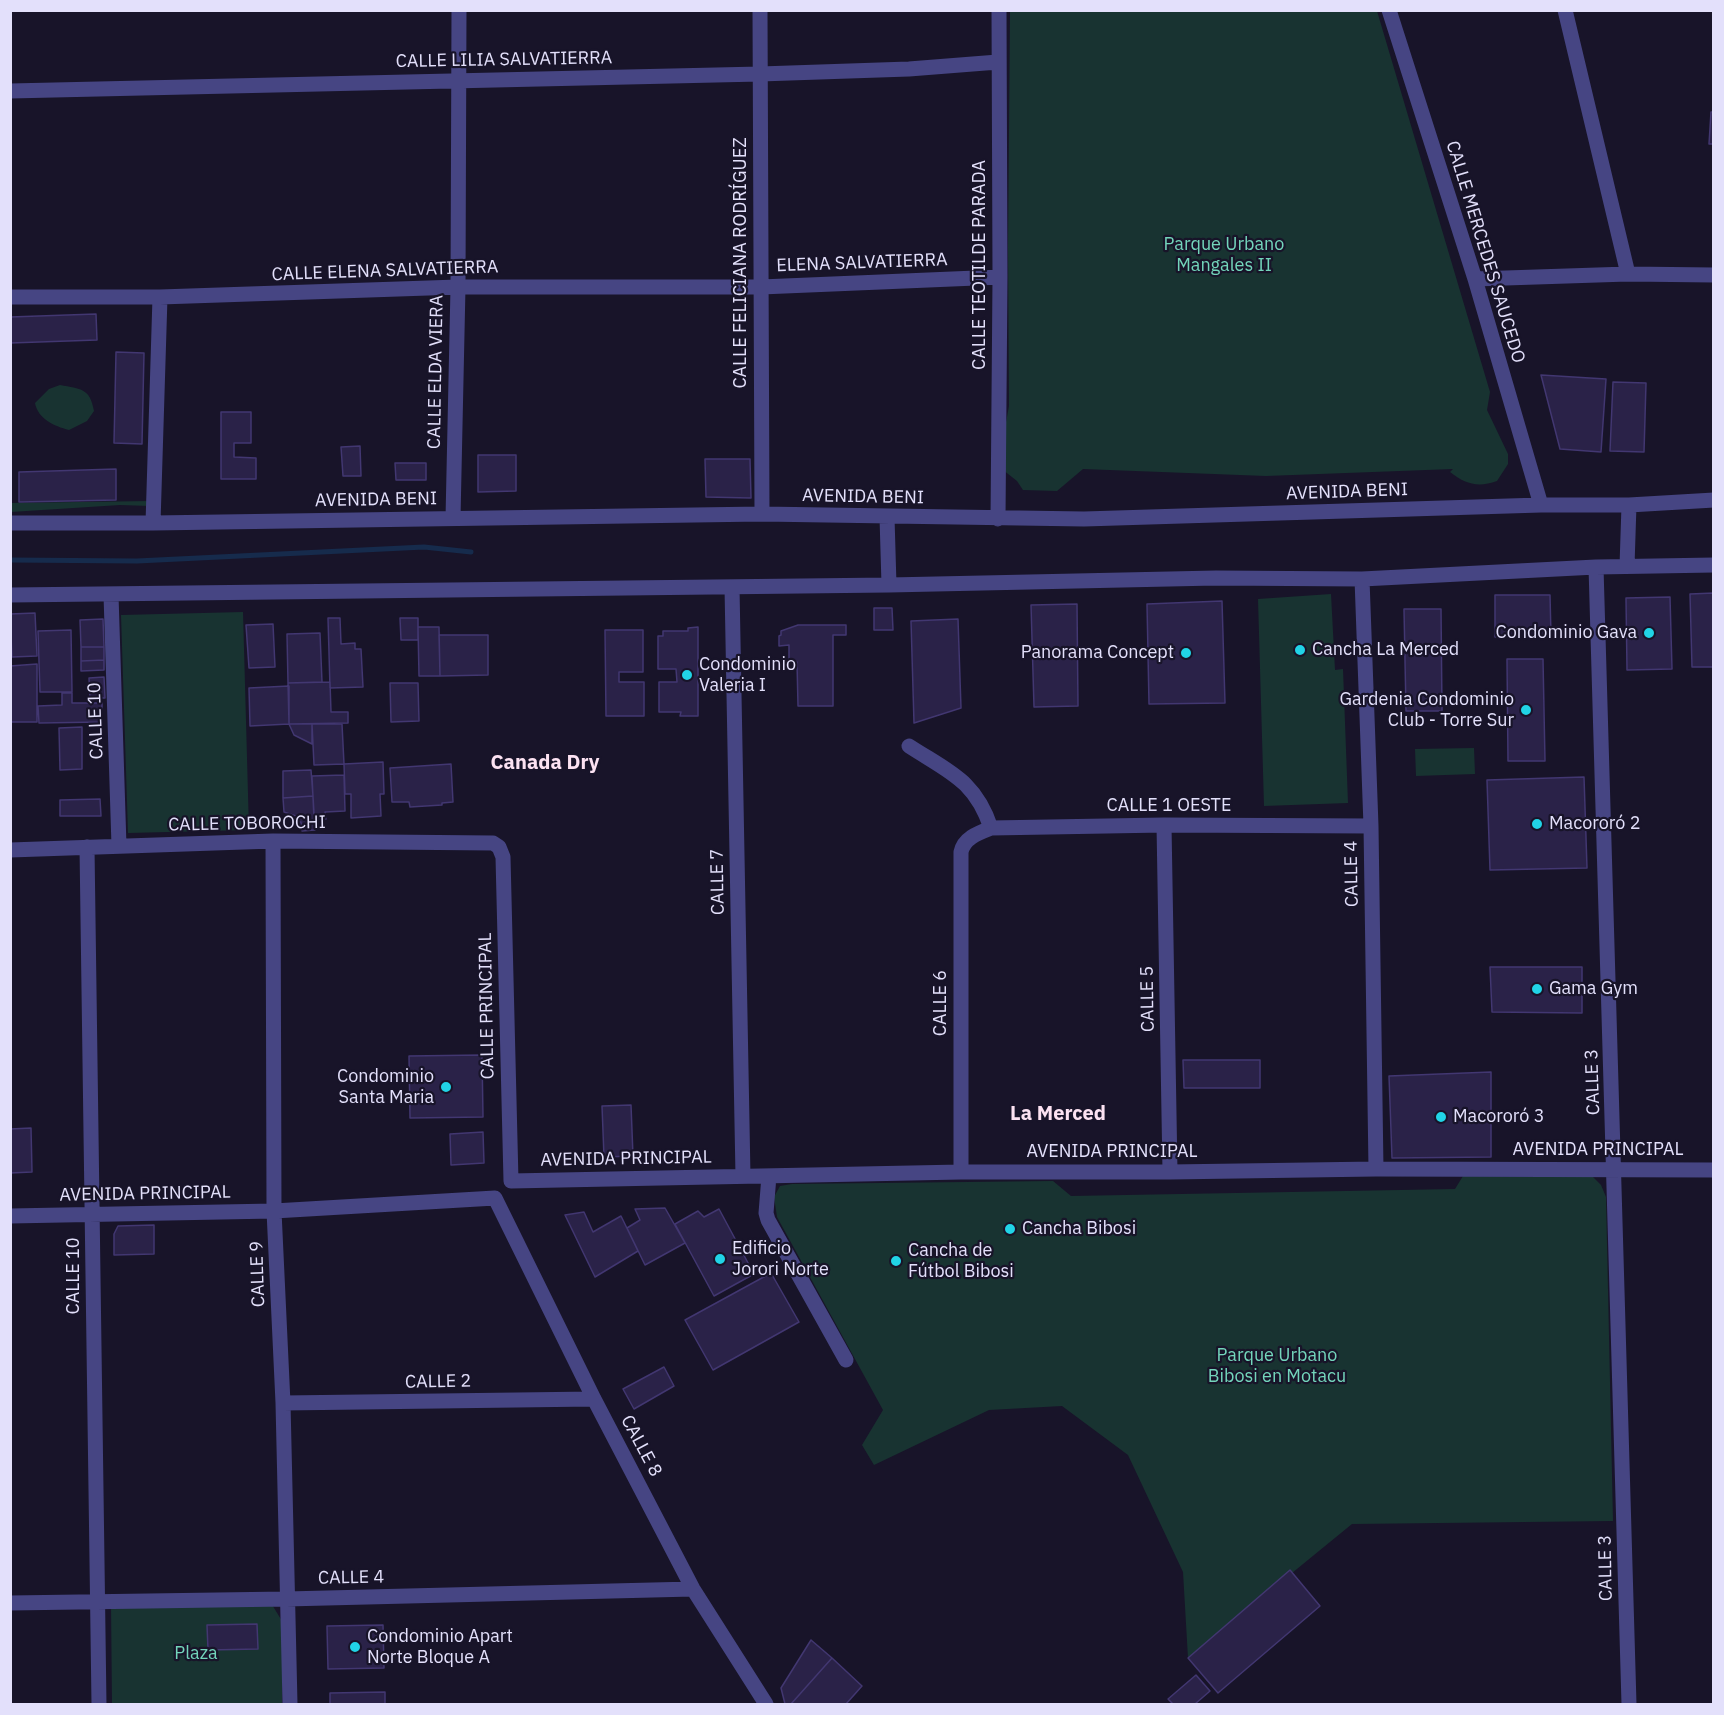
<!DOCTYPE html>
<html>
<head>
<meta charset="utf-8">
<style>
	body { margin:0 }
	#map { position:relative; width:1724px; height:1715px; overflow:hidden; background:#181429; font-family:"IBM Plex Sans",sans-serif }
	canvas { display:block }
	.frame { position:absolute; inset:0; border:12px solid #e3e0fb; pointer-events:none }
</style>
</head>
<body>
<div id="map">
<canvas width="1724" height="1715"></canvas>
<div class="frame"></div>
</div>
<script>
const context = document.querySelector('canvas').getContext('2d');
context.lineJoin = 'round';
function paint(path, color) { context.fillStyle = color; context.fill(path, 'evenodd'); }
function trace(path, color, width, dash) { context.strokeStyle = color; context.lineWidth = width; context.lineCap = dash ? 'butt' : 'round'; context.setLineDash(dash || []); context.stroke(path); }
function label(font, color, halo, rows, align = 'center') {
  context.font = font + ' "IBM Plex Sans",sans-serif'; context.lineWidth = 4.5; context.setLineDash([]); context.textBaseline = 'middle'; context.strokeStyle = halo; context.fillStyle = color; for (const [text, x, y, turn = 0] of rows) {
    context.save(); context.translate(x, y); context.rotate((+turn || 0) * Math.PI / 180); context.textAlign = isNaN(turn) ? turn : align; if (halo) context.strokeText(text, 0, 0); context.fillText(text, 0, 0); context.restore();
  }
}
const green = new Path2D(`
	M 1010,11 L 1377,11 L 1490,392 L 1487,410 L 1508,454 L 1508,464 L 1497,481 C 1478,488 1465,484 1450,472 L 1453,469 L 1266,476 L 1083,469 L 1057,491 L 1023,490 L 1017,481 L 998,466 L 1009,406 L 1008,247 Z
	M 60,385 C 81,389 90,388 94,411 L 87,421 L 69,430 C 54,426 38,419 35,403 L 49,389 Z
	M 151,501 L 150,506 L 120,505 L 11,512 L 10,503 Z
	M 1331,594 L 1335,670 L 1343,669 L 1348,803 L 1264,806 L 1258,599 Z
	M 243,612 L 249,830 L 128,833 L 121,615 Z
	M 1474,748 L 1475,774 L 1416,776 L 1415,749 Z
	M 1463,1176 L 1593,1177 L 1601,1185 L 1606,1197 L 1613,1521 L 1352,1524 L 1188,1658 L 1183,1572 L 1128,1455 L 1062,1406 L 989,1410 L 874,1465 L 862,1445 L 883,1410 L 777,1217 L 774,1197 L 780,1186 L 792,1184 L 1053,1181 L 1071,1196 L 1455,1189 Z
	M 271,1603 L 282,1621 L 282,1704 L 112,1704 L 111,1605 Z`);
const stream = new Path2D(`
	M 10,560 L 137,561 L 424,547 L 471,552`);
const building = new Path2D(`
	M 1711,112 L 1714,112 L 1714,144 L 1709,144 Z
	M 96,314 L 97,340 L 10,343 L 10,317 Z
	M 116,352 L 144,353 L 142,444 L 114,443 Z
	M 1541,375 L 1606,379 L 1601,452 L 1560,449 Z
	M 1613,382 L 1646,383 L 1644,452 L 1610,451 Z
	M 221,412 L 251,412 L 251,443 L 234,443 L 234,457 L 256,458 L 256,479 L 221,479 Z
	M 360,446 L 361,476 L 343,476 L 341,447 Z
	M 478,455 L 516,455 L 516,491 L 478,492 Z
	M 705,459 L 750,459 L 751,498 L 706,497 Z
	M 395,463 L 426,463 L 426,480 L 396,480 Z
	M 116,469 L 116,500 L 19,502 L 19,472 Z
	M 1714,593 L 1714,667 L 1692,667 L 1690,594 Z
	M 1495,595 L 1550,595 L 1551,636 L 1495,637 Z
	M 1670,597 L 1672,669 L 1627,670 L 1626,598 Z
	M 1222,601 L 1225,703 L 1149,704 L 1147,604 Z
	M 1077,604 L 1078,706 L 1034,707 L 1031,605 Z
	M 874,608 L 892,608 L 893,630 L 874,630 Z
	M 1404,609 L 1441,609 L 1442,711 L 1406,711 Z
	M 35,613 L 37,656 L 12,657 L 10,614 Z
	M 328,618 L 340,618 L 341,644 L 355,643 L 355,649 L 361,649 L 363,687 L 330,688 Z
	M 400,618 L 418,618 L 418,640 L 401,640 Z
	M 103,619 L 104,647 L 81,647 L 80,620 Z
	M 958,619 L 961,708 L 914,723 L 911,621 Z
	M 273,624 L 275,667 L 249,668 L 246,625 Z
	M 798,625 L 846,625 L 846,635 L 833,635 L 833,706 L 798,706 L 797,662 L 789,662 L 789,645 L 779,646 L 779,636 L 781,635 L 781,631 Z
	M 418,627 L 439,627 L 440,676 L 419,676 Z
	M 698,627 L 698,716 L 680,716 L 681,712 L 659,712 L 659,682 L 677,682 L 676,669 L 658,669 L 658,636 L 663,636 L 663,631 L 688,631 L 688,628 Z
	M 71,630 L 72,692 L 40,692 L 38,631 Z
	M 605,630 L 643,630 L 643,672 L 619,672 L 619,682 L 644,682 L 644,716 L 606,716 Z
	M 320,633 L 322,682 L 288,683 L 287,634 Z
	M 439,635 L 488,635 L 488,675 L 440,676 Z
	M 81,647 L 104,647 L 104,660 L 81,661 Z
	M 1507,659 L 1543,659 L 1545,761 L 1508,761 Z
	M 104,660 L 104,670 L 81,671 L 81,661 Z
	M 37,664 L 37,722 L 10,722 L 10,666 Z
	M 104,677 L 105,698 L 90,698 L 89,678 Z
	M 330,682 L 331,712 L 348,712 L 348,723 L 289,724 L 288,683 Z
	M 390,683 L 418,683 L 419,721 L 391,722 Z
	M 289,686 L 289,724 L 250,726 L 249,688 Z
	M 62,693 L 72,693 L 72,703 L 102,703 L 102,722 L 39,723 L 38,706 L 62,705 Z
	M 289,724 L 312,724 L 312,744 L 294,735 Z
	M 312,724 L 342,724 L 344,764 L 314,765 Z
	M 82,727 L 82,769 L 60,770 L 59,728 Z
	M 383,762 L 384,794 L 380,794 L 381,816 L 351,818 L 351,794 L 345,794 L 344,764 Z
	M 451,764 L 453,802 L 442,803 L 442,805 L 410,807 L 409,802 L 392,802 L 390,768 Z
	M 311,770 L 313,796 L 283,798 L 283,771 Z
	M 344,775 L 345,811 L 325,812 L 326,819 L 314,819 L 312,776 Z
	M 1584,777 L 1587,868 L 1490,870 L 1487,780 Z
	M 313,796 L 315,830 L 302,831 L 301,822 L 296,822 L 296,816 L 284,812 L 283,798 Z
	M 100,799 L 101,816 L 60,816 L 60,800 Z
	M 1490,967 L 1582,967 L 1582,1013 L 1492,1012 Z
	M 482,1055 L 483,1117 L 410,1118 L 409,1056 Z
	M 1183,1060 L 1260,1060 L 1260,1088 L 1184,1088 Z
	M 1491,1072 L 1491,1157 L 1392,1158 L 1389,1076 Z
	M 631,1105 L 633,1156 L 604,1157 L 602,1106 Z
	M 31,1128 L 32,1172 L 10,1173 L 10,1129 Z
	M 483,1132 L 484,1163 L 451,1165 L 450,1134 Z
	M 665,1208 L 685,1243 L 645,1265 L 627,1228 L 640,1220 L 635,1209 Z
	M 719,1209 L 754,1274 L 714,1296 L 675,1224 L 698,1211 L 704,1217 Z
	M 584,1212 L 593,1232 L 621,1216 L 638,1251 L 595,1277 L 565,1215 Z
	M 154,1225 L 154,1254 L 114,1255 L 114,1234 L 118,1226 Z
	M 771,1273 L 799,1322 L 713,1370 L 685,1320 Z
	M 664,1367 L 674,1386 L 634,1409 L 623,1389 Z
	M 1290,1570 L 1320,1606 L 1218,1693 L 1188,1658 Z
	M 257,1624 L 258,1649 L 208,1650 L 207,1625 Z
	M 383,1625 L 384,1668 L 328,1669 L 327,1626 Z
	M 811,1640 L 832,1658 L 791,1704 L 785,1704 L 781,1688 Z
	M 832,1658 L 862,1686 L 846,1704 L 791,1704 Z
	M 1196,1675 L 1210,1691 L 1195,1704 L 1173,1704 L 1168,1699 Z
	M 385,1692 L 385,1704 L 330,1704 L 330,1693 Z`);
const minor = new Path2D(`
	M 760,10 L 762,514
	M 1389,10 L 1475,279 L 1541,505
	M 1565,10 L 1628,274
	M 10,91 L 760,74 L 909,69 L 998,62
	M 1475,279 L 1628,274 L 1714,275
	M 10,297 L 160,297 L 458,287 L 761,287 L 1000,277
	M 887,517 L 889,585
	M 453,518 L 458,287 L 459,10
	M 998,519 L 1000,277 L 999,10
	M 10,523 L 153,523 L 762,514 L 1084,519 L 1541,505 L 1629,505 L 1714,500
	M 153,523 L 160,297
	M 1627,566 L 1629,505
	M 1596,567 L 1629,1704
	M 1362,579 L 1371,826 L 1376,1169
	M 732,587 L 743,1176
	M 10,595 L 889,585 L 1216,578 L 1362,579 L 1596,567 L 1714,565
	M 111,595 L 119,846
	M 909,746 C 949,772 975,780 991,828
	M 1164,825 L 1170,1172
	M 273,841 L 274,1211 L 283,1403 L 290,1704
	M 87,847 L 99,1704
	M 10,850 L 273,841 L 493,843 L 499,847 L 503,857 L 511,1181
	M 961,1172 L 961,852 C 964,838 978,833 991,828 L 1164,825 L 1371,826
	M 769,1176 L 766,1213 L 768,1220 L 846,1360
	M 511,1181 L 961,1172 L 1170,1172 L 1376,1169 L 1714,1170
	M 495,1198 L 594,1399 L 693,1589 L 766,1704
	M 10,1216 L 274,1211 L 495,1198
	M 283,1403 L 594,1399
	M 10,1603 L 286,1599 L 693,1589`);
const markers = [
	[1649,633,6,"#21d4e6"],
	[1300,650,6,"#21d4e6"],
	[1186,653,6,"#21d4e6"],
	[687,675,6,"#21d4e6"],
	[1526,710,6,"#21d4e6"],
	[1537,824,6,"#21d4e6"],
	[1537,989,6,"#21d4e6"],
	[446,1087,6,"#21d4e6"],
	[1441,1117,6,"#21d4e6"],
	[1010,1229,6,"#21d4e6"],
	[720,1259,6,"#21d4e6"],
	[896,1261,6,"#21d4e6"],
	[355,1647,6,"#21d4e6"]
];
const streetNames = [
	["CALLE LILIA SALVATIERRA",504,60,-1],
	["CALLE MERCEDES SAUCEDO",1485,252,73],
	["CALLE FELICIANA RODRÍGUEZ",741,263,-90],
	["ELENA SALVATIERRA",862,263,-2],
	["CALLE TEOTILDE PARADA",980,265,-90],
	["CALLE ELENA SALVATIERRA",385,271,-2],
	["CALLE ELDA VIERA",436,372,-89],
	["AVENIDA BENI",1347,492,-2],
	["AVENIDA BENI",863,497,1],
	["AVENIDA BENI",376,500,-1],
	["CALLE 10",96,721,-92],
	["CALLE 1 OESTE",1169,806],
	["CALLE TOBOROCHI",247,824,-1],
	["CALLE 4",1352,874,-91],
	["CALLE 7",718,882,-91],
	["CALLE 5",1148,999,-91],
	["CALLE 6",941,1003,-90],
	["CALLE PRINCIPAL",487,1006,-91],
	["CALLE 3",1593,1082,-92],
	["AVENIDA PRINCIPAL",1598,1150],
	["AVENIDA PRINCIPAL",1112,1152],
	["AVENIDA PRINCIPAL",626,1159,-1],
	["AVENIDA PRINCIPAL",145,1194,-1],
	["CALLE 9",258,1274,-92],
	["CALLE 10",74,1276,-90],
	["CALLE 2",438,1382,-1],
	["CALLE 8",641,1446,62],
	["CALLE 3",1606,1568,-91],
	["CALLE 4",351,1578,-1]
];
const parkNames = [
	["Parque Urbano",1224,245],
	["Mangales II",1224,266],
	["Parque Urbano",1277,1356],
	["Bibosi en Motacu",1277,1377],
	["Plaza",196,1654]
];
const poiNames = [
	["Condominio Gava",1637,633,"right"],
	["Cancha La Merced",1312,650],
	["Panorama Concept",1174,653,"right"],
	["Condominio",699,665],
	["Valeria I",699,686],
	["Gardenia Condominio",1514,700,"right"],
	["Club - Torre Sur",1514,721,"right"],
	["Macororó 2",1549,824],
	["Gama Gym",1549,989],
	["Condominio",434,1077,"right"],
	["Santa Maria",434,1098,"right"],
	["Macororó 3",1453,1117],
	["Cancha Bibosi",1022,1229],
	["Edificio",732,1249],
	["Jorori Norte",732,1270],
	["Cancha de",908,1251],
	["Fútbol Bibosi",908,1272],
	["Condominio Apart",367,1637],
	["Norte Bloque A",367,1658]
];
const neighbourhoodNames = [
	["Canada Dry",545,763],
	["La Merced",1058,1114]
];
paint(green, '#183331');
trace(stream, '#162b4c', 5);
paint(building, '#2a2248');
trace(building, '#423771', 1.5);
trace(minor, '#464583', 15);
for (const [x, y, r, color] of markers) { const dot = new Path2D(); dot.arc(x, y, r, 0, 2 * Math.PI); context.fillStyle = color; context.fill(dot); trace(dot, '#181429', 2); }
label('18px', '#e3e0fb', '#181429', streetNames);
label('18px', '#73d5bb', '#181429', parkNames);
label('18px', '#e3e0fb', '#181429', poiNames, 'left');
label('bold 20px', '#fce2f2', '#181429', neighbourhoodNames);
</script>
</body>
</html>
